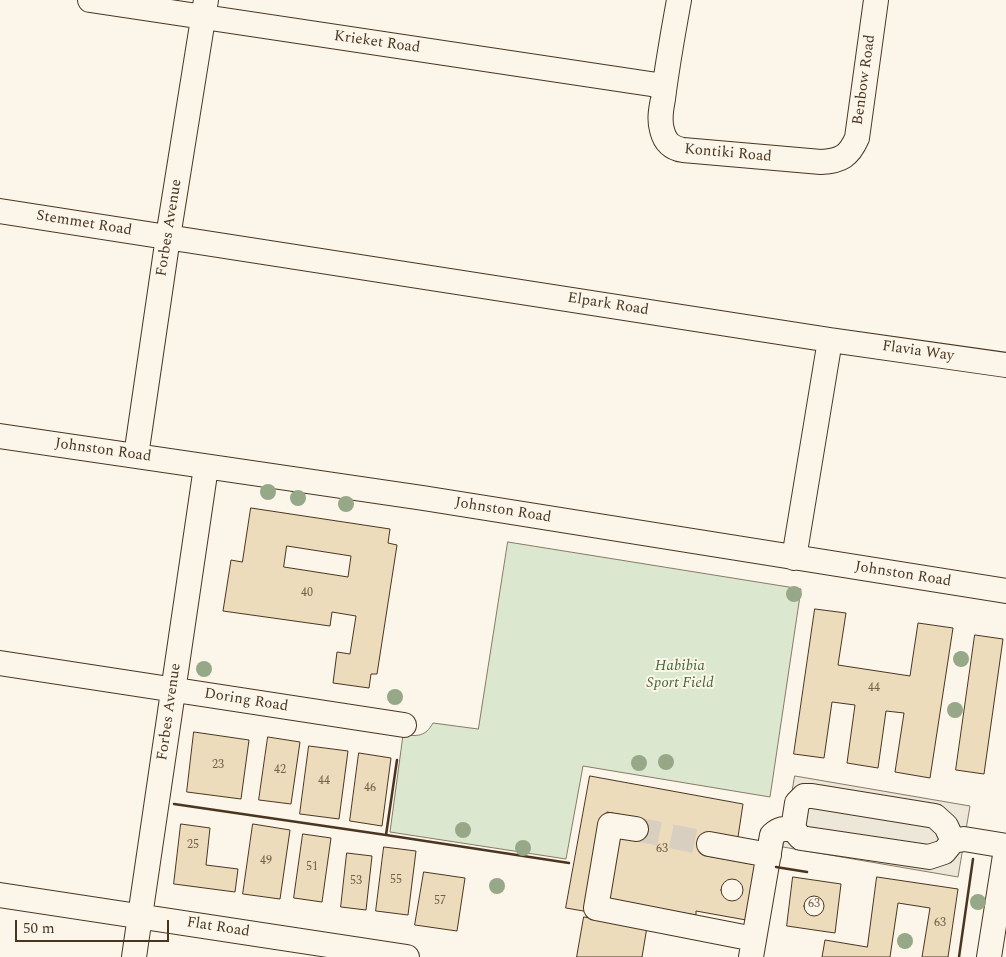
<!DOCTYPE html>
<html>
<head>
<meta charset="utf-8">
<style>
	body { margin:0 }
	#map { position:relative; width:1006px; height:957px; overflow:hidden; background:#fbf6e9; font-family:Spectral,serif }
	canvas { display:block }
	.scale { position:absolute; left:15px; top:920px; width:154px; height:22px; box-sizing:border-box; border:2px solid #4a3520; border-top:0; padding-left:6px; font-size:15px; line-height:18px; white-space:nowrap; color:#4a3520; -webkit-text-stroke:4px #fbf6e9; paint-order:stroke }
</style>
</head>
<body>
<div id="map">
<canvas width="1006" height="957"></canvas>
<div class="scale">50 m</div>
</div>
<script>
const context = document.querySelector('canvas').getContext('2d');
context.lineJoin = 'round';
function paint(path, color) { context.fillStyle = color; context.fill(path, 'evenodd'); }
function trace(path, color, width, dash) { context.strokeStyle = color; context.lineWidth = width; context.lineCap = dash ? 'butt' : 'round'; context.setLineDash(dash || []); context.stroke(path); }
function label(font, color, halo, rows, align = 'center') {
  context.font = font + ' Spectral,serif'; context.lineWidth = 4; context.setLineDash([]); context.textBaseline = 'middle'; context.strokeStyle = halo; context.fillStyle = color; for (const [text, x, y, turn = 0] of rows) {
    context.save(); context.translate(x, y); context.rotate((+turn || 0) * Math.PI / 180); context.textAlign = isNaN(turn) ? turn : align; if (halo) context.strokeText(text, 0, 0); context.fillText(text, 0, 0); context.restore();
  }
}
const green = new Path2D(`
	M 508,542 L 801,589 L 770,797 L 583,766 L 566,859 L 390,832 L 403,735 C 418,736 425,737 433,723 L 478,729 Z`);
const parking = new Path2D(`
	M 795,776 L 970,806 L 958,877 L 783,847 Z`);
const building = new Path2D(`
	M 251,508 L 390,529 L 388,543 L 397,545 L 377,674 L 371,674 L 369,688 L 333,683 L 337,652 L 350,654 L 356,616 L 332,612 L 330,626 L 223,611 L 231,560 L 242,562 ZM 287,546 L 351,556 L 348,577 L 284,567 Z
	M 815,609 L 846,613 L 838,665 L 910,676 L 918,623 L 953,628 L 930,778 L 895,772 L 904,713 L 886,711 L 878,768 L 847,763 L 855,705 L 832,702 L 824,758 L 794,754 Z
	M 975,635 L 1003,639 L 984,774 L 956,770 Z
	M 194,732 L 249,740 L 241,799 L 187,792 Z
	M 268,737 L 300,742 L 291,804 L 259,800 Z
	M 309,746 L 348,751 L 339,819 L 300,814 Z
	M 359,753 L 391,758 L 382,826 L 350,821 Z
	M 590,776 L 743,804 L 738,837 L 710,833 L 707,856 L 757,865 L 746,920 L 696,911 L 696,915 L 609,901 L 619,835 L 638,818 L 607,812 L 589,912 L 566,908 Z
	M 181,824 L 210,828 L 206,865 L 238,869 L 235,892 L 174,884 Z
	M 253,824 L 290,830 L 280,899 L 243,894 Z
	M 303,834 L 331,838 L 322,902 L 294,898 Z
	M 384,847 L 416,851 L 408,915 L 376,911 Z
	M 347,853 L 372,856 L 366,910 L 341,907 Z
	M 424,872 L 465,878 L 457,931 L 415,925 Z
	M 793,877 L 841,884 L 835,933 L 787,926 Z
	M 877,877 L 958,889 L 948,957 L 922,957 L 930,908 L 898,903 L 890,957 L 822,957 L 825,940 L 867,947 Z
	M721 890a11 11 0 1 1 22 0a11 11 0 1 1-22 0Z
	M804 906a10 10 0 1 1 20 0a10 10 0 1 1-20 0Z
	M 584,917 L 647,927 L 642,957 L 577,957 Z`);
const minorTunnel = new Path2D(`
	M 636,829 L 709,844`);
const minor = new Path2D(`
	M 90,0 L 664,86
	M 679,0 C 673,33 667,66 663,99 C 661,109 659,120 662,130 C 665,142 671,148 683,150 L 821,162 C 841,161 849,156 857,138 L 876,0
	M 0,211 L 830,340 L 1006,365
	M 0,436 L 423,498 L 1006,591
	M 136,456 L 168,237 L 206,0
	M 794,558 L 830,340
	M 0,663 L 404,725
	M 636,829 L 610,825 L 596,908 L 754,939
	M 793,829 L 797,803 L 804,796 L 812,796 L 935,816 L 946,826 L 953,841
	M 709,844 L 769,855
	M 0,895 L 407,957
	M 134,957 L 206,467
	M 751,957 L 772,835 C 779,829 784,828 793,829 L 801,838 L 929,857 L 944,852 L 953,841 L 964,839 L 1006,846
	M 989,957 L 1006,849`);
const wall = new Path2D(`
	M 397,760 L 386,835 L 569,863
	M 174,804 L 386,835
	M 776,867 L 807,872
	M 959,957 L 973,859`);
const trees = [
	[268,492],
	[298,498],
	[346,504],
	[794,594],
	[961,659],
	[204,669],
	[395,697],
	[955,710],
	[666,762],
	[639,763],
	[463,830],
	[523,848],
	[497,886],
	[978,902],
	[905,941]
];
const numberNames = [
	["40",307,594],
	["44",874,689],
	["23",218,766],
	["42",280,771],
	["44",324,782],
	["46",370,789],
	["25",193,846],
	["63",662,850],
	["49",266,862],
	["51",312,868],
	["55",396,881],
	["53",356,882],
	["57",440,902],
	["63",814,905],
	["63",940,924]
];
const streetNames = [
	["Krieket Road",377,43,8],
	["Benbow Road",865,80,-82],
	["Kontiki Road",728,154,5],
	["Stemmet Road",84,224,9],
	["Forbes Avenue",170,228,-81],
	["Elpark Road",608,305,9],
	["Flavia Way",918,352,8],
	["Johnston Road",103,451,8],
	["Johnston Road",503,511,9],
	["Johnston Road",903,575,9],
	["Doring Road",246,701,9],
	["Forbes Avenue",170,712,-82],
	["Flat Road",218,928,9]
];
const parkNames = [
	["Habibia",680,667],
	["Sport Field",680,684]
];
paint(green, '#dce7d0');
trace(green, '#887966', 1);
paint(parking, '#ede7d9');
trace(parking, '#887966', 1);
paint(building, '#ecdcbc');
trace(building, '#4a3520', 1);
trace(minorTunnel, '#d8cfc1', 24, [24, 12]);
trace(minor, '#4a3520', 26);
trace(minor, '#fbf6e9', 24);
trace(wall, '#4a3520', 2.5);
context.fillStyle = '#96a887';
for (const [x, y] of trees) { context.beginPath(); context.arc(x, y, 8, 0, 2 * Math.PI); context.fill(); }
label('12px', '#725f47', null, numberNames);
label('15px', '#4a3520', '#fbf6e9', streetNames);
label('italic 15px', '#436837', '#fbf6e9', parkNames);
</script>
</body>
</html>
